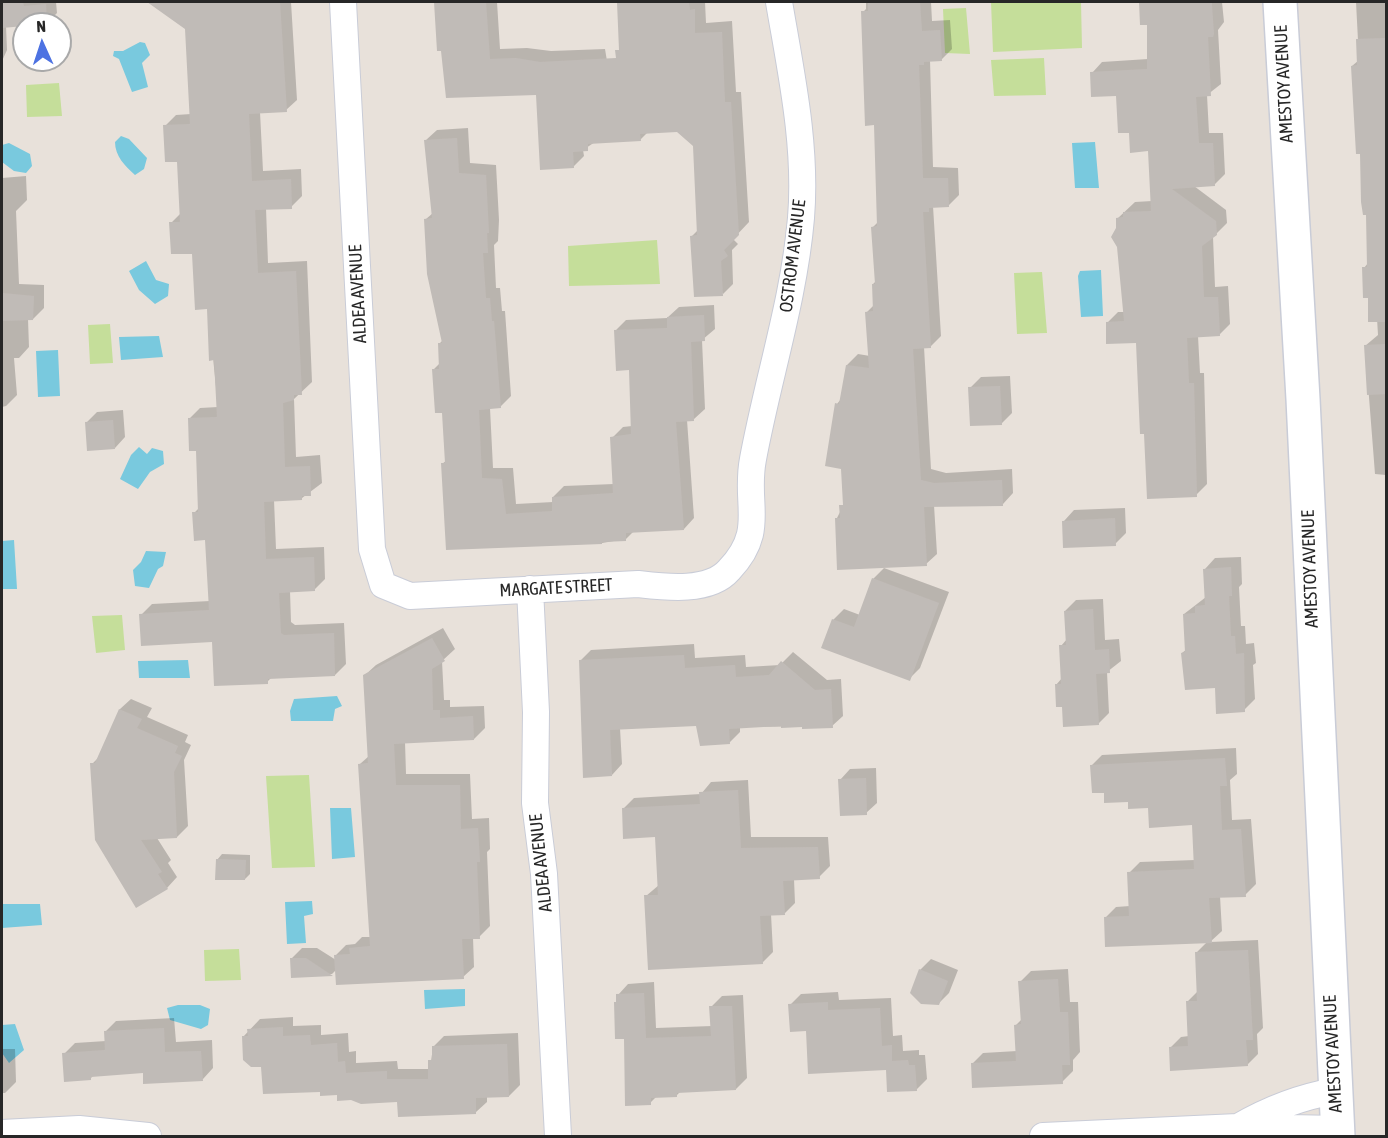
<!DOCTYPE html>
<html>
<head>
<meta charset="utf-8">
<style>
	body { margin:0 }
	#map { position:relative; width:1388px; height:1138px; overflow:hidden; background:#e8e1da; font-family:"Asap Condensed",sans-serif }
	canvas { display:block }
	.frame { position:absolute; inset:0; border:3px solid #272727; pointer-events:none }
	.north { position:absolute; left:12px; top:12px; width:60px; height:60px; box-sizing:border-box; background:#fff; border:2px solid #a9a9a9; border-radius:50%; rotate:357deg; font-size:16px; font-weight:700; line-height:24px; text-align:center; color:#272727 }
	.north::after { content:''; display:block; margin:auto; width:21px; height:27px; background:#4d72e2; clip-path:polygon(50% 0,100% 100%,50% 72%,0 100%) }
</style>
</head>
<body>
<div id="map">
<canvas width="1388" height="1138"></canvas>
<div class="frame"></div>
<div class="north">N</div>
</div>
<script>
const context = document.querySelector('canvas').getContext('2d');
context.lineJoin = 'round';
function paint(path, color) { context.fillStyle = color; context.fill(path, 'evenodd'); }
function trace(path, color, width, dash) { context.strokeStyle = color; context.lineWidth = width; context.lineCap = dash ? 'butt' : 'round'; context.setLineDash(dash || []); context.stroke(path); }
function label(font, color, halo, rows, align = 'center') {
  context.font = font + ' "Asap Condensed",sans-serif'; context.lineWidth = 4.5; context.setLineDash([]); context.textBaseline = 'middle'; context.strokeStyle = halo; context.fillStyle = color; for (const [text, x, y, turn = 0] of rows) {
    context.save(); context.translate(x, y); context.rotate((+turn || 0) * Math.PI / 180); context.textAlign = isNaN(turn) ? turn : align; if (halo) context.strokeText(text, 0, 0); context.fillText(text, 0, 0); context.restore();
  }
}
const pitch = new Path2D(`
	M 991,2 L 1081,2 L 1082,48 L 993,52 Z
	M 966,8 L 970,54 L 945,53 L 943,9 Z
	M 1044,58 L 1046,95 L 994,96 L 991,60 Z
	M 59,83 L 62,116 L 27,117 L 26,85 Z
	M 657,240 L 660,284 L 569,286 L 568,246 Z
	M 1042,272 L 1047,333 L 1017,334 L 1014,273 Z
	M 110,324 L 113,363 L 90,364 L 88,325 Z
	M 122,615 L 125,650 L 96,653 L 92,616 Z
	M 309,775 L 315,867 L 272,868 L 266,776 Z
	M 239,949 L 241,980 L 205,981 L 204,950 Z`);
const water = new Path2D(`
	M 140,42 L 145,43 L 150,55 L 142,63 L 148,87 L 132,92 L 119,59 L 113,56 L 114,51 L 123,51 Z
	M 121,136 L 129,139 L 147,158 L 144,169 L 135,175 C 125,166 115,156 115,142 Z
	M 1095,142 L 1099,188 L 1075,188 L 1072,143 Z
	M 9,143 L 30,154 L 32,166 L 26,173 L 14,171 L 2,162 L 2,145 Z
	M 146,261 L 156,280 L 169,284 L 168,296 L 155,304 L 139,290 L 129,271 Z
	M 1101,270 L 1103,316 L 1081,317 L 1078,276 L 1080,271 Z
	M 159,336 L 163,357 L 121,360 L 119,337 Z
	M 58,350 L 60,396 L 38,397 L 36,351 Z
	M 139,447 L 147,454 L 152,448 L 163,451 L 164,464 L 150,472 L 138,489 L 120,479 L 131,455 Z
	M 14,540 L 17,589 L 2,589 L 2,541 Z
	M 146,551 L 166,552 L 163,566 L 158,569 L 149,588 L 135,586 L 133,570 L 141,562 Z
	M 188,660 L 190,678 L 139,678 L 138,661 Z
	M 337,696 L 342,706 L 335,709 L 333,721 L 291,721 L 290,711 L 294,699 Z
	M 330,808 L 351,808 L 355,857 L 332,859 Z
	M 312,901 L 313,914 L 304,916 L 306,943 L 287,944 L 285,902 Z
	M 2,904 L 40,904 L 42,925 L 2,928 Z
	M 465,989 L 465,1006 L 425,1009 L 424,990 Z
	M 178,1005 L 200,1005 L 210,1009 L 208,1025 L 201,1029 L 170,1020 L 167,1008 Z
	M 15,1024 L 24,1050 L 9,1063 L 2,1053 L 2,1025 Z`);
const shadow = new Path2D(`
	M 2,2 L 56,2 L 57,13 L 46,24 L 6,26 L 7,50 L 2,61 Z
	M 159,2 L 291,2 L 297,100 L 286,110 L 260,112 L 263,171 L 301,169 L 302,196 L 291,207 L 266,208 L 268,263 L 307,261 L 312,382 L 294,399 L 296,457 L 320,455 L 322,483 L 302,498 L 274,500 L 276,549 L 324,547 L 325,579 L 314,590 L 290,591 L 291,622 L 295,625 L 344,623 L 346,664 L 335,675 L 272,677 L 267,682 L 214,641 L 141,615 L 152,604 L 210,601 L 207,539 L 194,513 L 200,507 L 197,449 L 189,419 L 200,408 L 218,407 L 208,308 L 194,252 L 171,223 L 181,213 L 178,160 L 165,126 L 176,115 L 191,114 L 186,29 L 156,6 Z
	M 436,2 L 497,2 L 500,49 L 527,48 L 551,51 L 605,49 L 611,85 L 623,84 L 619,2 L 705,2 L 706,23 L 732,21 L 736,92 L 741,92 L 749,222 L 733,239 L 738,244 L 732,250 L 733,284 L 723,294 L 692,236 L 698,230 L 694,145 L 677,130 L 648,132 L 640,140 L 595,142 L 583,150 L 584,156 L 573,167 L 537,94 L 439,49 Z
	M 866,2 L 931,2 L 932,21 L 950,20 L 952,49 L 941,60 L 930,60 L 933,167 L 958,168 L 959,195 L 948,206 L 933,206 L 941,336 L 930,347 L 924,347 L 931,469 L 946,473 L 1012,469 L 1013,493 L 1003,504 L 934,505 L 937,554 L 926,564 L 837,518 L 845,502 L 837,404 L 841,399 L 847,365 L 858,354 L 870,356 L 867,312 L 874,305 L 873,284 L 876,281 L 873,227 L 879,221 L 876,124 L 863,12 L 866,9 Z
	M 1141,2 L 1222,2 L 1224,22 L 1218,30 L 1221,84 L 1207,95 L 1209,133 L 1223,133 L 1225,174 L 1214,185 L 1194,186 L 1226,210 L 1227,223 L 1213,237 L 1215,287 L 1228,286 L 1230,324 L 1219,335 L 1198,336 L 1200,373 L 1204,373 L 1207,484 L 1196,495 L 1146,432 L 1137,342 L 1107,323 L 1118,312 L 1124,312 L 1117,219 L 1135,202 L 1152,201 L 1149,150 L 1131,131 L 1117,94 L 1092,73 L 1102,62 L 1148,59 L 1148,24 L 1141,23 Z
	M 1356,2 L 1386,2 L 1386,475 L 1375,474 L 1365,346 L 1378,335 L 1376,302 L 1364,268 L 1368,263 L 1367,213 L 1352,66 L 1359,60 Z
	M 468,128 L 470,163 L 496,165 L 499,220 L 498,241 L 494,245 L 496,288 L 500,288 L 502,311 L 505,311 L 511,396 L 500,407 L 490,408 L 493,468 L 513,468 L 516,504 L 553,502 L 553,497 L 564,486 L 614,484 L 612,438 L 623,427 L 632,426 L 630,368 L 615,331 L 626,320 L 667,318 L 679,307 L 714,305 L 715,329 L 702,340 L 705,409 L 694,419 L 687,420 L 694,518 L 684,529 L 634,531 L 626,539 L 602,543 L 447,549 L 442,464 L 447,460 L 443,411 L 433,370 L 440,363 L 439,344 L 443,340 L 426,219 L 433,213 L 426,140 L 437,130 Z
	M 26,176 L 27,200 L 16,211 L 19,284 L 44,285 L 44,308 L 33,319 L 28,319 L 29,347 L 19,358 L 14,358 L 17,395 L 6,406 L 2,407 L 2,178 Z
	M 1010,376 L 1012,413 L 1001,424 L 970,388 L 981,377 Z
	M 123,410 L 125,437 L 115,448 L 86,423 L 97,412 Z
	M 1125,508 L 1126,533 L 1115,544 L 1064,521 L 1074,510 Z
	M 1241,557 L 1242,584 L 1239,587 L 1241,626 L 1245,626 L 1246,644 L 1254,643 L 1256,663 L 1253,665 L 1255,699 L 1244,710 L 1182,653 L 1187,649 L 1184,614 L 1206,597 L 1205,569 L 1215,558 Z
	M 884,568 L 949,592 L 920,668 L 909,679 L 833,620 L 844,609 L 860,615 L 873,579 Z
	M 1103,599 L 1105,640 L 1119,639 L 1121,661 L 1107,672 L 1109,713 L 1098,724 L 1064,705 L 1056,685 L 1062,678 L 1061,646 L 1067,639 L 1065,611 L 1076,600 Z
	M 443,628 L 455,649 L 442,661 L 444,700 L 450,700 L 450,707 L 484,706 L 485,728 L 474,739 L 405,742 L 406,774 L 470,774 L 472,819 L 489,818 L 490,849 L 487,852 L 490,926 L 479,937 L 473,937 L 474,967 L 463,977 L 336,970 L 332,974 L 292,976 L 291,959 L 302,948 L 317,948 L 336,960 L 336,955 L 346,945 L 355,944 L 362,937 L 371,937 L 360,764 L 369,756 L 364,676 L 376,665 Z
	M 694,644 L 695,658 L 745,655 L 746,667 L 780,665 L 793,652 L 827,680 L 841,679 L 843,716 L 832,726 L 740,727 L 740,732 L 729,743 L 697,724 L 620,728 L 622,764 L 612,775 L 580,661 L 591,650 Z
	M 131,699 L 152,708 L 147,717 L 188,735 L 185,742 L 191,745 L 184,760 L 188,826 L 177,837 L 157,838 L 171,860 L 168,863 L 177,877 L 167,888 L 137,906 L 92,764 L 99,757 L 120,709 Z
	M 1236,748 L 1237,774 L 1230,780 L 1232,820 L 1251,819 L 1256,884 L 1245,895 L 1220,896 L 1222,931 L 1210,942 L 1258,940 L 1263,1028 L 1257,1034 L 1258,1054 L 1247,1065 L 1170,1048 L 1181,1037 L 1189,1036 L 1187,1002 L 1198,991 L 1196,953 L 1208,941 L 1105,918 L 1116,907 L 1130,906 L 1129,873 L 1140,862 L 1195,860 L 1193,824 L 1105,791 L 1091,766 L 1102,755 Z
	M 876,768 L 877,803 L 866,813 L 840,780 L 850,769 Z
	M 748,780 L 751,837 L 828,837 L 830,866 L 819,877 L 794,879 L 795,903 L 785,913 L 771,914 L 773,952 L 762,963 L 646,896 L 659,885 L 656,836 L 623,809 L 634,798 L 701,794 L 711,782 Z
	M 222,854 L 250,855 L 250,874 L 245,879 L 217,860 Z
	M 931,959 L 958,970 L 949,993 L 938,1004 L 920,970 Z
	M 1068,969 L 1070,1002 L 1078,1002 L 1080,1052 L 1073,1060 L 1073,1071 L 1062,1082 L 972,1064 L 983,1053 L 1017,1051 L 1016,1025 L 1022,1019 L 1020,982 L 1031,971 Z
	M 654,982 L 656,1028 L 712,1026 L 711,1007 L 722,996 L 743,995 L 747,1078 L 736,1089 L 681,1091 L 677,1095 L 657,1096 L 650,1103 L 625,1037 L 618,995 L 628,984 Z
	M 838,992 L 839,1000 L 891,998 L 893,1036 L 902,1035 L 903,1051 L 919,1050 L 919,1055 L 925,1055 L 927,1079 L 916,1090 L 888,1068 L 808,1029 L 790,1005 L 801,994 Z
	M 293,1017 L 293,1026 L 321,1025 L 321,1035 L 348,1033 L 349,1052 L 356,1051 L 356,1063 L 397,1061 L 398,1069 L 430,1069 L 433,1047 L 444,1036 L 518,1033 L 520,1085 L 509,1096 L 487,1096 L 487,1102 L 476,1112 L 322,1090 L 263,1065 L 243,1037 L 260,1019 Z
	M 174,1018 L 176,1042 L 212,1040 L 213,1068 L 203,1079 L 144,1072 L 94,1075 L 90,1079 L 64,1054 L 75,1043 L 106,1041 L 105,1032 L 116,1021 Z
	M 2,1049 L 15,1049 L 16,1082 L 5,1093 L 2,1093 Z`);
const building = new Path2D(`
	M 2,2 L 23,2 L 24,6 L 46,4 L 47,24 L 2,28 Z
	M 147,2 L 280,2 L 287,112 L 249,114 L 252,181 L 291,179 L 292,209 L 255,210 L 258,273 L 296,271 L 302,395 L 294,395 L 294,400 L 283,403 L 285,467 L 310,466 L 311,496 L 302,496 L 302,500 L 264,502 L 266,559 L 314,557 L 315,591 L 279,593 L 281,633 L 284,635 L 334,633 L 335,676 L 268,679 L 268,684 L 214,686 L 212,642 L 141,646 L 139,614 L 209,610 L 205,540 L 194,541 L 192,512 L 198,512 L 196,451 L 189,451 L 188,418 L 217,417 L 214,360 L 209,361 L 207,309 L 195,310 L 192,254 L 171,254 L 169,222 L 180,222 L 177,162 L 165,162 L 163,125 L 190,124 L 185,29 Z
	M 434,2 L 486,2 L 490,59 L 516,58 L 540,62 L 616,58 L 615,50 L 619,50 L 617,2 L 689,2 L 690,10 L 695,9 L 695,33 L 722,32 L 725,102 L 731,102 L 739,235 L 724,250 L 728,256 L 721,261 L 723,296 L 694,297 L 690,236 L 697,235 L 693,146 L 677,132 L 640,134 L 641,141 L 588,144 L 588,151 L 573,152 L 574,168 L 540,170 L 536,95 L 446,98 L 441,51 L 437,51 Z
	M 868,2 L 920,2 L 922,31 L 940,30 L 942,61 L 924,62 L 924,65 L 919,65 L 923,178 L 948,178 L 949,207 L 929,208 L 929,212 L 923,212 L 931,348 L 913,349 L 921,480 L 934,483 L 1002,480 L 1003,506 L 924,507 L 927,566 L 837,570 L 835,518 L 840,518 L 839,505 L 843,505 L 841,469 L 825,466 L 835,403 L 839,404 L 846,365 L 869,368 L 865,312 L 873,311 L 872,284 L 875,284 L 871,227 L 877,226 L 874,125 L 865,126 L 861,11 L 868,11 Z
	M 1139,2 L 1212,2 L 1212,6 L 1214,34 L 1213,37 L 1208,37 L 1211,96 L 1196,97 L 1199,143 L 1213,143 L 1215,186 L 1172,189 L 1216,221 L 1217,235 L 1202,246 L 1204,297 L 1218,297 L 1220,336 L 1187,338 L 1189,383 L 1194,383 L 1197,497 L 1147,499 L 1144,434 L 1140,434 L 1136,343 L 1106,344 L 1106,322 L 1124,321 L 1117,247 L 1111,237 L 1116,228 L 1116,218 L 1123,217 L 1123,212 L 1151,211 L 1148,151 L 1130,153 L 1129,133 L 1118,133 L 1116,96 L 1091,97 L 1090,72 L 1147,69 L 1147,25 L 1140,25 Z
	M 1386,38 L 1386,322 L 1368,322 L 1368,298 L 1363,298 L 1362,267 L 1367,267 L 1366,215 L 1363,215 L 1361,202 L 1360,154 L 1356,154 L 1351,66 L 1357,65 L 1356,39 Z
	M 457,138 L 459,173 L 486,175 L 489,233 L 487,233 L 488,253 L 483,253 L 486,298 L 490,298 L 492,321 L 494,321 L 501,408 L 479,410 L 482,478 L 502,479 L 506,514 L 552,511 L 552,497 L 613,493 L 610,437 L 631,434 L 629,370 L 616,371 L 614,330 L 667,328 L 667,317 L 704,315 L 705,341 L 691,342 L 694,421 L 676,422 L 684,530 L 626,533 L 626,541 L 602,542 L 602,544 L 446,550 L 441,463 L 445,463 L 442,413 L 435,413 L 432,369 L 439,369 L 438,343 L 442,343 L 427,274 L 424,219 L 432,218 L 424,140 Z
	M 2,293 L 34,296 L 33,320 L 2,321 Z
	M 1386,344 L 1386,394 L 1367,395 L 1364,345 Z
	M 1000,386 L 1002,425 L 970,426 L 968,387 Z
	M 113,420 L 115,449 L 87,451 L 85,422 Z
	M 1115,518 L 1116,546 L 1063,548 L 1062,521 Z
	M 1231,567 L 1232,596 L 1229,596 L 1231,636 L 1235,636 L 1236,654 L 1244,653 L 1245,712 L 1216,714 L 1215,688 L 1185,690 L 1181,653 L 1185,652 L 1183,614 L 1195,613 L 1195,606 L 1205,605 L 1203,569 Z
	M 872,578 L 939,603 L 910,681 L 821,648 L 832,619 L 854,627 Z
	M 1093,609 L 1095,650 L 1109,649 L 1110,673 L 1096,674 L 1099,725 L 1063,727 L 1062,707 L 1056,707 L 1055,684 L 1061,684 L 1059,645 L 1066,645 L 1064,611 Z
	M 432,638 L 445,661 L 432,669 L 433,710 L 440,710 L 440,718 L 473,716 L 474,740 L 394,744 L 396,785 L 460,785 L 461,829 L 478,828 L 480,862 L 477,862 L 480,939 L 462,939 L 464,979 L 336,985 L 334,955 L 350,954 L 349,948 L 370,946 L 358,764 L 368,763 L 363,675 Z
	M 684,655 L 685,668 L 735,665 L 736,677 L 769,675 L 781,661 L 815,690 L 831,689 L 833,728 L 802,729 L 802,727 L 781,728 L 781,726 L 729,729 L 730,744 L 700,746 L 696,726 L 610,730 L 612,776 L 583,778 L 579,660 Z
	M 119,709 L 142,719 L 137,728 L 178,746 L 175,753 L 182,756 L 174,772 L 177,838 L 141,840 L 162,872 L 158,874 L 168,889 L 136,908 L 95,840 L 90,763 L 95,763 Z
	M 1225,758 L 1227,786 L 1220,786 L 1222,830 L 1241,829 L 1246,897 L 1209,898 L 1212,943 L 1105,947 L 1104,917 L 1129,916 L 1127,872 L 1194,869 L 1192,825 L 1149,828 L 1148,808 L 1128,809 L 1128,802 L 1104,803 L 1104,793 L 1092,793 L 1090,765 Z
	M 866,778 L 867,815 L 840,816 L 838,779 Z
	M 738,790 L 741,848 L 818,847 L 820,879 L 783,881 L 785,915 L 760,916 L 763,964 L 648,970 L 644,895 L 658,895 L 655,837 L 623,839 L 622,808 L 700,804 L 699,792 Z
	M 216,859 L 246,860 L 245,880 L 215,880 Z
	M 1248,950 L 1253,1040 L 1246,1040 L 1248,1066 L 1170,1071 L 1169,1047 L 1188,1046 L 1186,1001 L 1197,1001 L 1195,952 Z
	M 290,958 L 306,958 L 333,976 L 291,978 Z
	M 919,969 L 948,981 L 939,1005 L 921,1004 L 910,993 Z
	M 1058,979 L 1060,1012 L 1068,1012 L 1070,1065 L 1062,1065 L 1063,1084 L 972,1088 L 971,1063 L 1016,1061 L 1014,1025 L 1021,1024 L 1018,981 Z
	M 644,993 L 646,1038 L 711,1036 L 709,1006 L 732,1006 L 736,1090 L 677,1093 L 677,1097 L 651,1098 L 651,1105 L 625,1106 L 624,1039 L 615,1039 L 614,1002 L 616,1002 L 616,994 Z
	M 828,1002 L 828,1010 L 880,1008 L 882,1046 L 892,1045 L 892,1061 L 908,1060 L 909,1065 L 915,1065 L 917,1091 L 887,1092 L 886,1070 L 808,1074 L 806,1031 L 790,1032 L 788,1004 Z
	M 283,1027 L 283,1036 L 310,1035 L 311,1045 L 337,1043 L 338,1062 L 345,1061 L 346,1073 L 387,1071 L 387,1079 L 428,1079 L 428,1060 L 432,1060 L 432,1046 L 507,1044 L 509,1097 L 476,1098 L 476,1114 L 398,1117 L 397,1102 L 361,1104 L 351,1100 L 337,1101 L 337,1095 L 320,1096 L 320,1092 L 263,1094 L 261,1067 L 251,1067 L 243,1060 L 242,1036 L 248,1036 L 247,1029 Z
	M 164,1028 L 165,1052 L 201,1051 L 203,1081 L 143,1084 L 143,1073 L 91,1077 L 91,1080 L 64,1082 L 62,1053 L 105,1050 L 104,1031 Z`);
const street = new Path2D(`
	M 343,2 L 372,549 L 383,585 L 410,596 L 638,584 C 664,587 709,593 729,570 C 767,530 744,505 753,459 C 768,378 794,300 801,218 C 807,146 791,73 779,2
	M 530,589 L 536,712 L 535,803 L 544,874 L 558,1136
	M 1238,1127 C 1269,1109 1300,1097 1335,1091
	M 2,1133 L 79,1129 L 148,1136
	M 1043,1136 L 1238,1127 L 1338,1129`);
const secondary = new Path2D(`
	M 1280,2 L 1303,399 L 1338,1136`);
const streetNames = [
	["AMESTOY AVENUE",1284,84,-93],
	["OSTROM AVENUE",793,256,-83],
	["ALDEA AVENUE",358,294,-93],
	["AMESTOY AVENUE",1310,569,-92],
	["MARGATE STREET",556,588,-3],
	["ALDEA AVENUE",541,863,-96],
	["AMESTOY AVENUE",1333,1054,-93]
];
paint(pitch, '#c5de9a');
paint(water, '#79c9de');
paint(shadow, '#0003');
paint(building, '#c0bbb7');
trace(street, '#c9ccd7', 28);
trace(secondary, '#c9ccd7', 36);
trace(street, '#fff', 26);
trace(secondary, '#fff', 33);
label('18px', '#272727', '#fff', streetNames);
</script>
</body>
</html>
